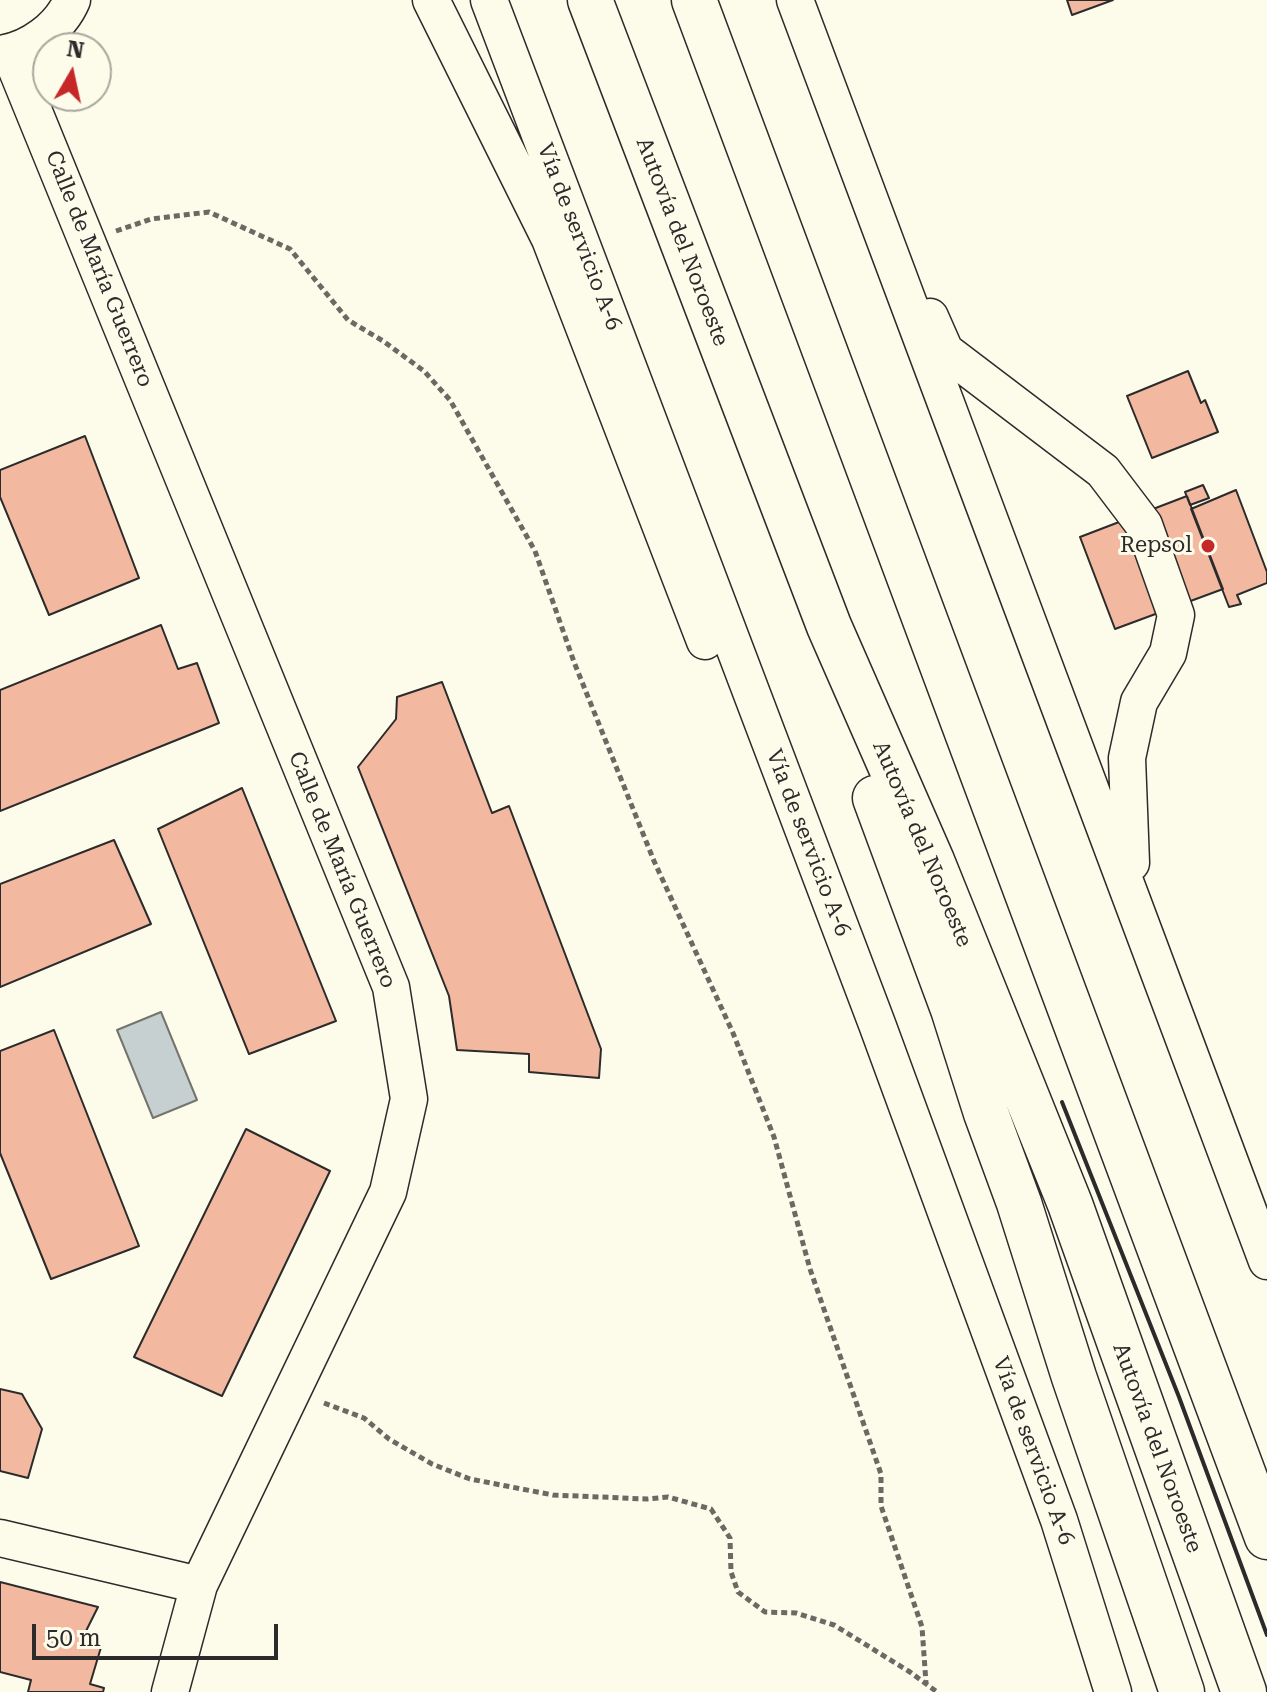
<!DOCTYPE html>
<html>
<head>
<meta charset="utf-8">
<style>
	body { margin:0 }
	#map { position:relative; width:1267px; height:1692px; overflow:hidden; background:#fdfbea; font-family:"Roboto Serif",serif }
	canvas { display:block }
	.north { position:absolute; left:32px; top:32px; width:80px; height:80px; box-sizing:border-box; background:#fdfbea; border:2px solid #a9a89e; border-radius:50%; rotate:9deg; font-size:22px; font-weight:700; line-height:32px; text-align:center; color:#2b2b2b }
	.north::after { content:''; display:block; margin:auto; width:28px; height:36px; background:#c62828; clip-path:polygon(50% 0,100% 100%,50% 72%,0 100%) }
	.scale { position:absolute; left:32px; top:1624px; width:246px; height:36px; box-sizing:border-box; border:4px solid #2b2b2b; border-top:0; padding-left:10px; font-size:24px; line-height:28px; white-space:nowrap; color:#2b2b2b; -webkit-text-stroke:6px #fdfbea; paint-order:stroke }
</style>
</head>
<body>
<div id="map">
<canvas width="1267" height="1692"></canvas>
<div class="north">N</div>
<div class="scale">50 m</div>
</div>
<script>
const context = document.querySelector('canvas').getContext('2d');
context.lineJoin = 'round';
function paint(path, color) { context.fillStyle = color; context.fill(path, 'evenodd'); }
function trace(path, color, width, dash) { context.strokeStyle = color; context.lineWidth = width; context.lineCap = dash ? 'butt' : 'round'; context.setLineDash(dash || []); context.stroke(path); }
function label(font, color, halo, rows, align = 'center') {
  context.font = font + ' "Roboto Serif",serif'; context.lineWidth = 6; context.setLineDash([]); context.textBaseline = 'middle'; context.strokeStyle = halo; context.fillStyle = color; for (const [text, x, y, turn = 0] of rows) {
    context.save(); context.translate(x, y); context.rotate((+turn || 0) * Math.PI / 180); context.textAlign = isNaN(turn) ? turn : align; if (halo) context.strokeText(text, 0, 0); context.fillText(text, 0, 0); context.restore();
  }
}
const water = new Path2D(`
	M 161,1012 L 197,1100 L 153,1118 L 117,1030 Z`);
const building = new Path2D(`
	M 1067,0 L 1113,0 L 1072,15 Z
	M 1188,371 L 1201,403 L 1205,400 L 1218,432 L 1152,458 L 1127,396 Z
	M 85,436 L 139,578 L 49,615 L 0,497 L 0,470 Z
	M 1203,485 L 1209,498 L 1190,505 L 1185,492 Z
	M 1236,490 L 1267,572 L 1267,583 L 1237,595 L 1241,604 L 1229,607 L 1191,509 Z
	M 1187,496 L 1223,589 L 1115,629 L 1080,537 Z
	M 161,625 L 178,669 L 197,663 L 219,723 L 0,811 L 0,690 Z
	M 442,682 L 492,813 L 509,806 L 601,1049 L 599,1078 L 529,1072 L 529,1054 L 457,1050 L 449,996 L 358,767 L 396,719 L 397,697 Z
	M 242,788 L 336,1021 L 249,1054 L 158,829 Z
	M 114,840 L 151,924 L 0,987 L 0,884 Z
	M 54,1030 L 139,1246 L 51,1279 L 0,1153 L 0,1051 Z
	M 246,1129 L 330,1171 L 222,1396 L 134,1357 Z
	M 0,1389 L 22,1394 L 42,1429 L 28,1478 L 0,1471 Z
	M 0,1582 L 98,1607 L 84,1635 L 102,1644 L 90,1684 L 104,1688 L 103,1692 L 28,1692 L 31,1680 L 0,1672 Z`);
const path = new Path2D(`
	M 116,231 L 151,219 L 209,212 L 290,249 L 348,320 L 383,341 L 424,371 L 450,400 L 535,551 L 574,662 L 654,861 L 733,1033 L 774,1137 L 810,1269 L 881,1474 L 881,1506 L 922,1627 L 926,1683
	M 324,1403 L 364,1418 L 389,1439 L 432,1464 L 470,1479 L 553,1495 L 647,1499 L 668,1497 L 711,1509 L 730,1538 L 731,1572 L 738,1592 L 765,1612 L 796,1613 L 834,1625 L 910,1672 L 937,1692`);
const minor = new Path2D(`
	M 431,0 L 550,239 L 705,641
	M 489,0 L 877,1024 L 1059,1520 L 1113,1692
	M 795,0 C 950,421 1113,840 1267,1261
	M 10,53 L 391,987 L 409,1099 L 388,1192 L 199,1585 L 170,1692
	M 0,54 C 30,50 60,28 72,0
	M 930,317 L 945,351 L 1103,471 L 1144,525 L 1176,615 L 1168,653 L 1139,702 L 1127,758 L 1131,863
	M 0,1538 L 199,1585`);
const highway = new Path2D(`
	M 590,0 L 829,626 L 932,861 L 1070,1204 L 1244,1692
	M 694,0 L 1267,1537
	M 875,798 L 953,1009 L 986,1113 L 1019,1203 L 1074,1377 L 1182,1692`);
const wall = new Path2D(`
	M 1062,1102 L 1179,1397 L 1267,1635`);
const markers = [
	[1208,546,8,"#c62828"]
];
const streetNames = [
	["Vía de servicio A-6",579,237,69],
	["Autovía del Noroeste",682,242,69],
	["Calle de María Guerrero",99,269,68],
	["Vía de servicio A-6",808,843,69],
	["Autovía del Noroeste",922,844,67],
	["Calle de María Guerrero",342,870,68],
	["Autovía del Noroeste",1157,1448,70],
	["Vía de servicio A-6",1033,1451,70]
];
const poiNames = [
	["Repsol",1192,546]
];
paint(water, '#c7d0d0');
trace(water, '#74746e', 2);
paint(building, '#f2b8a0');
trace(building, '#2b2b2b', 2);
trace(minor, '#2b2b2b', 39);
trace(highway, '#2b2b2b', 47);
trace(path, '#6a6964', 5, [6, 4]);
trace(minor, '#fdfbea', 36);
trace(highway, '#fdfbea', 44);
trace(wall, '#2b2b2b', 4);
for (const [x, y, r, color] of markers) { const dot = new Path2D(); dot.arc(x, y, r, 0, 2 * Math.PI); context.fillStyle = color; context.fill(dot); trace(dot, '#fdfbea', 3); }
label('22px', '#2b2b2b', '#fdfbea', streetNames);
label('22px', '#2b2b2b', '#fdfbea', poiNames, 'right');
</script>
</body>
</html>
